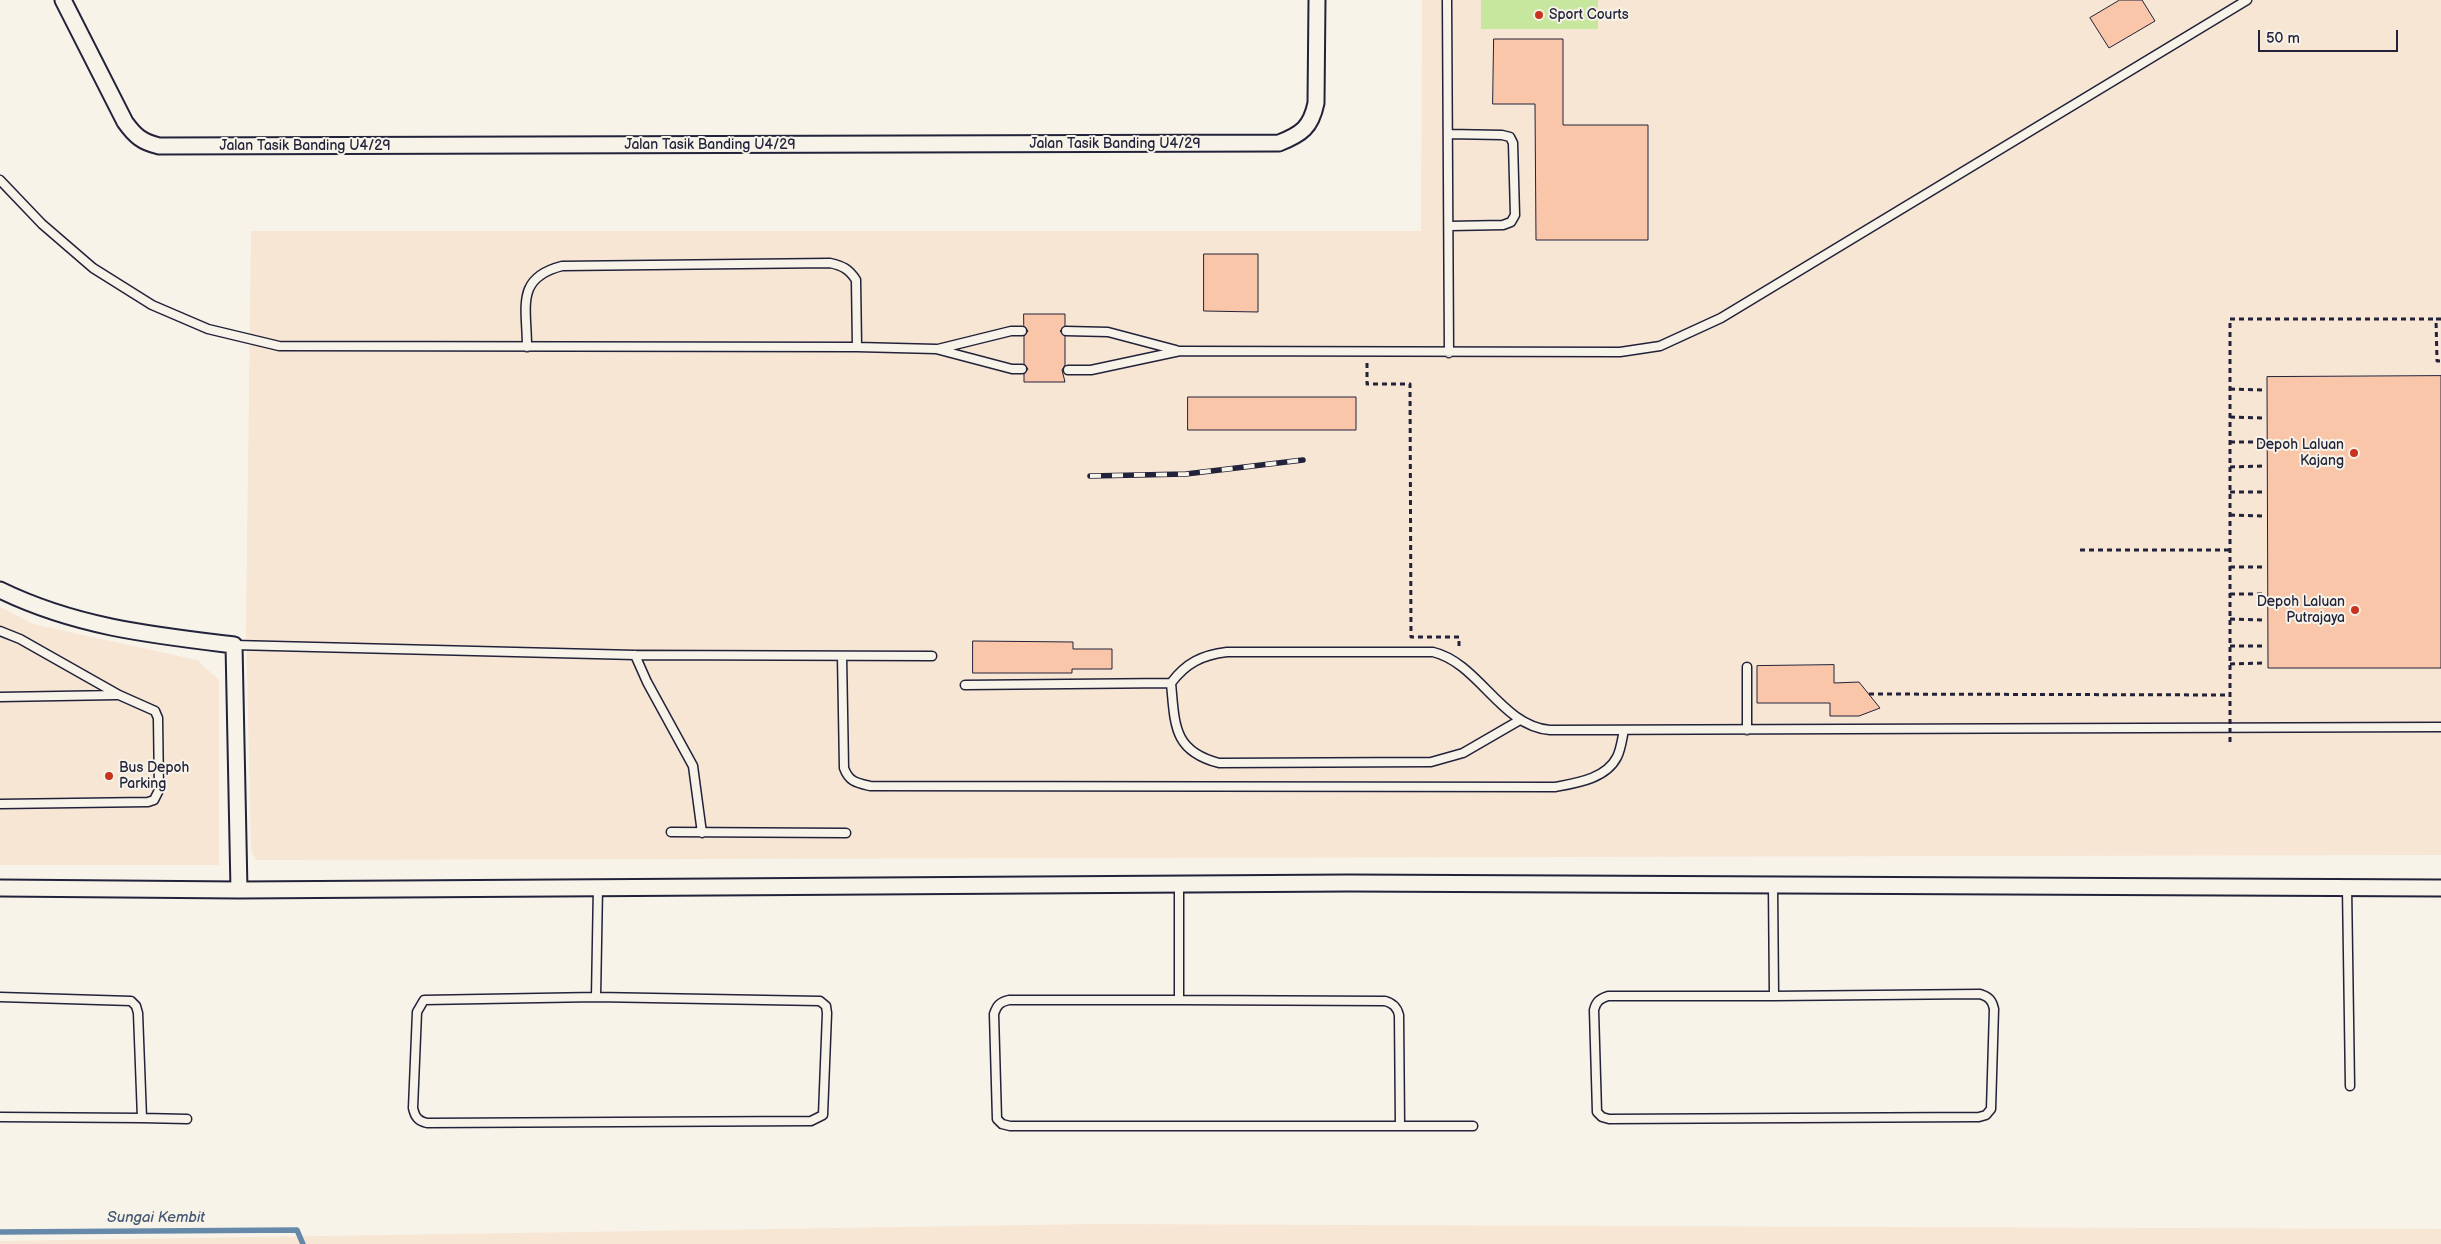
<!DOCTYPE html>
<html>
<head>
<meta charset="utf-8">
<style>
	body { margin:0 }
	#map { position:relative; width:2441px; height:1244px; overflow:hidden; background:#f7f3e8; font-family:"Balsamiq Sans",sans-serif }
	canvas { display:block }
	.scale { position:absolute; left:2258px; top:30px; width:140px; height:22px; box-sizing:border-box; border:2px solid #22223b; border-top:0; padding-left:6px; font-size:15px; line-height:18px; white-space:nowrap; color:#22223b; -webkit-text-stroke:4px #f7f3e8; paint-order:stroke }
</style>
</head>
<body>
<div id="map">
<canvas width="2441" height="1244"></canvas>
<div class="scale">50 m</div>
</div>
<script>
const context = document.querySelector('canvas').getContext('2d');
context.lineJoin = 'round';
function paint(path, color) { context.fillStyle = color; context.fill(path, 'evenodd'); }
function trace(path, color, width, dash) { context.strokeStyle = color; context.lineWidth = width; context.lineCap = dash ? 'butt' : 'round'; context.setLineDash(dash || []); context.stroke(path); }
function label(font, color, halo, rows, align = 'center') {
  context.font = font + ' "Balsamiq Sans",sans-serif'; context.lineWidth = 4; context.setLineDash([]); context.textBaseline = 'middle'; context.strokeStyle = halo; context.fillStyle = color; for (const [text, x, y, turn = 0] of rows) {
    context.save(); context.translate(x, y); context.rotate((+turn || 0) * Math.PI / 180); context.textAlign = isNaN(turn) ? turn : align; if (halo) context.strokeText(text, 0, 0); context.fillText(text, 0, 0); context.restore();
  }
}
const built = new Path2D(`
	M 1422,0 L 2441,0 L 2441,855 L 256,860 L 251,850 L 246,626 L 251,231 L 1421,231 Z
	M 0,607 L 33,624 L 197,660 L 219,680 L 219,865 L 0,865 Z
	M 1093,1224 L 2441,1229 L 2441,1244 L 0,1244 L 0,1241 Z`);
const green = new Path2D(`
	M 1481,0 L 1598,0 L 1598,29 L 1481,29 Z`);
const stream = new Path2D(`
	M 0,1232 L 297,1230 L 303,1244`);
const building = new Path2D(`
	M 2120,0 L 2142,0 L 2155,21 L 2109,48 L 2090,18 Z
	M 1494,39 L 1563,39 L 1563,125 L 1648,125 L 1648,240 L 1536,240 L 1535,104 L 1493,104 Z
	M 1204,254 L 1258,254 L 1258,312 L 1204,311 Z
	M 1024,314 L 1065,314 L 1065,326 L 1060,331 L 1065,336 L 1065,365 L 1062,370 L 1065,382 L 1024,382 L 1024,374 L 1028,369 L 1024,364 L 1024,336 L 1028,331 L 1024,326 Z
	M 2441,376 L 2441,668 L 2268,668 L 2267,377 Z
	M 1188,397 L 1356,397 L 1356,430 L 1188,430 Z
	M 973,641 L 1073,642 L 1073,649 L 1112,649 L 1112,669 L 1072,669 L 1072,673 L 973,673 Z
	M 1834,665 L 1834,683 L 1859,682 L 1880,708 L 1859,716 L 1830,716 L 1830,703 L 1757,703 L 1757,666 Z`);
const path = new Path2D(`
	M 2441,319 L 2436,319 L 2437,361 L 2441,361
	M 1367,363 L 1367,384 L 1410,384 L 1411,637 L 1459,637 L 1459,649
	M 2230,389 L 2265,390
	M 2230,417 L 2265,418
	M 2230,442 L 2265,442
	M 2230,467 L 2265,466
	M 2230,492 L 2265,492
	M 2230,515 L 2266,516
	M 2080,550 L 2230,550
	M 2230,567 L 2266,567
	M 2230,594 L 2265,594
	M 2230,619 L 2265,620
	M 2230,646 L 2265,646
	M 2230,664 L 2265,663
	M 1869,694 L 2230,695`);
const lane = new Path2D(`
	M 1447,0 L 1449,353
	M 1448,134 L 1502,135 L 1510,137 L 1513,143 L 1515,215 L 1511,222 L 1503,225 L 1450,226
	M 0,180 L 42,224 L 93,268 L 152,305 L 208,329 L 279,346 L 857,347 L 936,349 L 1012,369 L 1022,369
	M 1066,331 L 1108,332 L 1176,350
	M 527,347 C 527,307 515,278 562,266 L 830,263 C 843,266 849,269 856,280 L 857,347
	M 938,349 L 1011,331 L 1022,331
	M 1068,370 L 1091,370 L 1180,351 L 1620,352 L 1660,346 L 1721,318 L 2247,0
	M 0,631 L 20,639 L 119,695 L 155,711 L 158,718 L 159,790 L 154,800 L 148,802 L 0,804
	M 234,645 L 635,655 L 932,656
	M 635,655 L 647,682 L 693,766 L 702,833
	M 842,656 L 844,768 C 849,782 857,783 870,786 L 1555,787 C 1576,783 1606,779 1617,757 C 1621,749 1622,739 1624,730
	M 1747,667 L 1747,730
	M 965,685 L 1171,683
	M 0,697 L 117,695
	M 1520,720 L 1463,753 L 1431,762 L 1219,763 C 1173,751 1175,725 1171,683 C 1186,663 1202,655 1227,652 L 1433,652 C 1479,663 1501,726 1550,730 L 2441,727
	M 671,832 L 846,833
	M 1179,884 L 1179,1000 L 1385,1001 C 1393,1003 1397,1007 1399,1015 L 1400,1125
	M 1773,886 L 1774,996 L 1980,994 C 1989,997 1992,1000 1994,1009 L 1991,1109 L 1986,1115 L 1979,1117 L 1609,1119 L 1602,1117 L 1597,1112 L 1594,1010 C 1596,1002 1599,999 1608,996 L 1774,996
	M 2347,887 L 2350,1086
	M 0,997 L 131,1001 L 136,1006 L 138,1013 L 142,1118 L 187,1119
	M 596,997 L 424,1000 L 417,1012 L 413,1108 C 415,1117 418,1121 427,1123 L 811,1121 L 823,1115 L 827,1013 L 826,1006 L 820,1001 L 596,997 L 598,887
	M 1179,1000 L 1009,1000 C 1000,1002 997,1005 994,1014 L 997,1119 L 1002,1124 L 1010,1126 L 1473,1126
	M 0,1117 L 142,1118`);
const street = new Path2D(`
	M 63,0 L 125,122 C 135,136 142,142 159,146 L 1279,143 C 1302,134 1311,127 1316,103 L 1317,0
	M 0,590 C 76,627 151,635 234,645 L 239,890
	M 0,888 L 239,890 L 1348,883 L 2441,888`);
const rail = new Path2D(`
	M 1090,476 L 1186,474 L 1303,460`);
const pathBridge = new Path2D(`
	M 2230,742 L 2230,319 L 2436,319`);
const markers = [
	[1539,15,5,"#c8321e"],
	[2354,453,5,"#c8321e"],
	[2355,610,5,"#c8321e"],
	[109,776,5,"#c8321e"]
];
const poiNames = [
	["Sport Courts",1549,15],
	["Depoh Laluan",2344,445,"right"],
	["Kajang",2344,461,"right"],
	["Depoh Laluan",2345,602,"right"],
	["Putrajaya",2345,618,"right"],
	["Bus Depoh",119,768],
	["Parking",119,784]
];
const streetNames = [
	["Jalan Tasik Banding U4/29",1115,144],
	["Jalan Tasik Banding U4/29",710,145],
	["Jalan Tasik Banding U4/29",305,146]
];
const waterNames = [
	["Sungai Kembit",156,1218]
];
paint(built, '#f8e6d5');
paint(green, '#c7e69e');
trace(stream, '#6689a9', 5.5);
paint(building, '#f9c6a9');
trace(building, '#22223b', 1);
trace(lane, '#22223b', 11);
trace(street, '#22223b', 19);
trace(path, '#22223b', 3, [5, 4]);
trace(lane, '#f7f3e8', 8);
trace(street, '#f7f3e8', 15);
trace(rail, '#22223b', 5.5);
trace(rail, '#f7f3e8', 4, [11]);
trace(pathBridge, '#22223b', 3, [5, 4]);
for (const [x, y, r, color] of markers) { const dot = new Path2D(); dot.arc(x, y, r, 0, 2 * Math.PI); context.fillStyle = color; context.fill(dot); trace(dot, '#f7f3e8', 2); }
label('14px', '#22223b', '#f7f3e8', poiNames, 'left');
label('14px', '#22223b', '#f7f3e8', streetNames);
label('italic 15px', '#445672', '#f7f3e8', waterNames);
</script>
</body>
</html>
